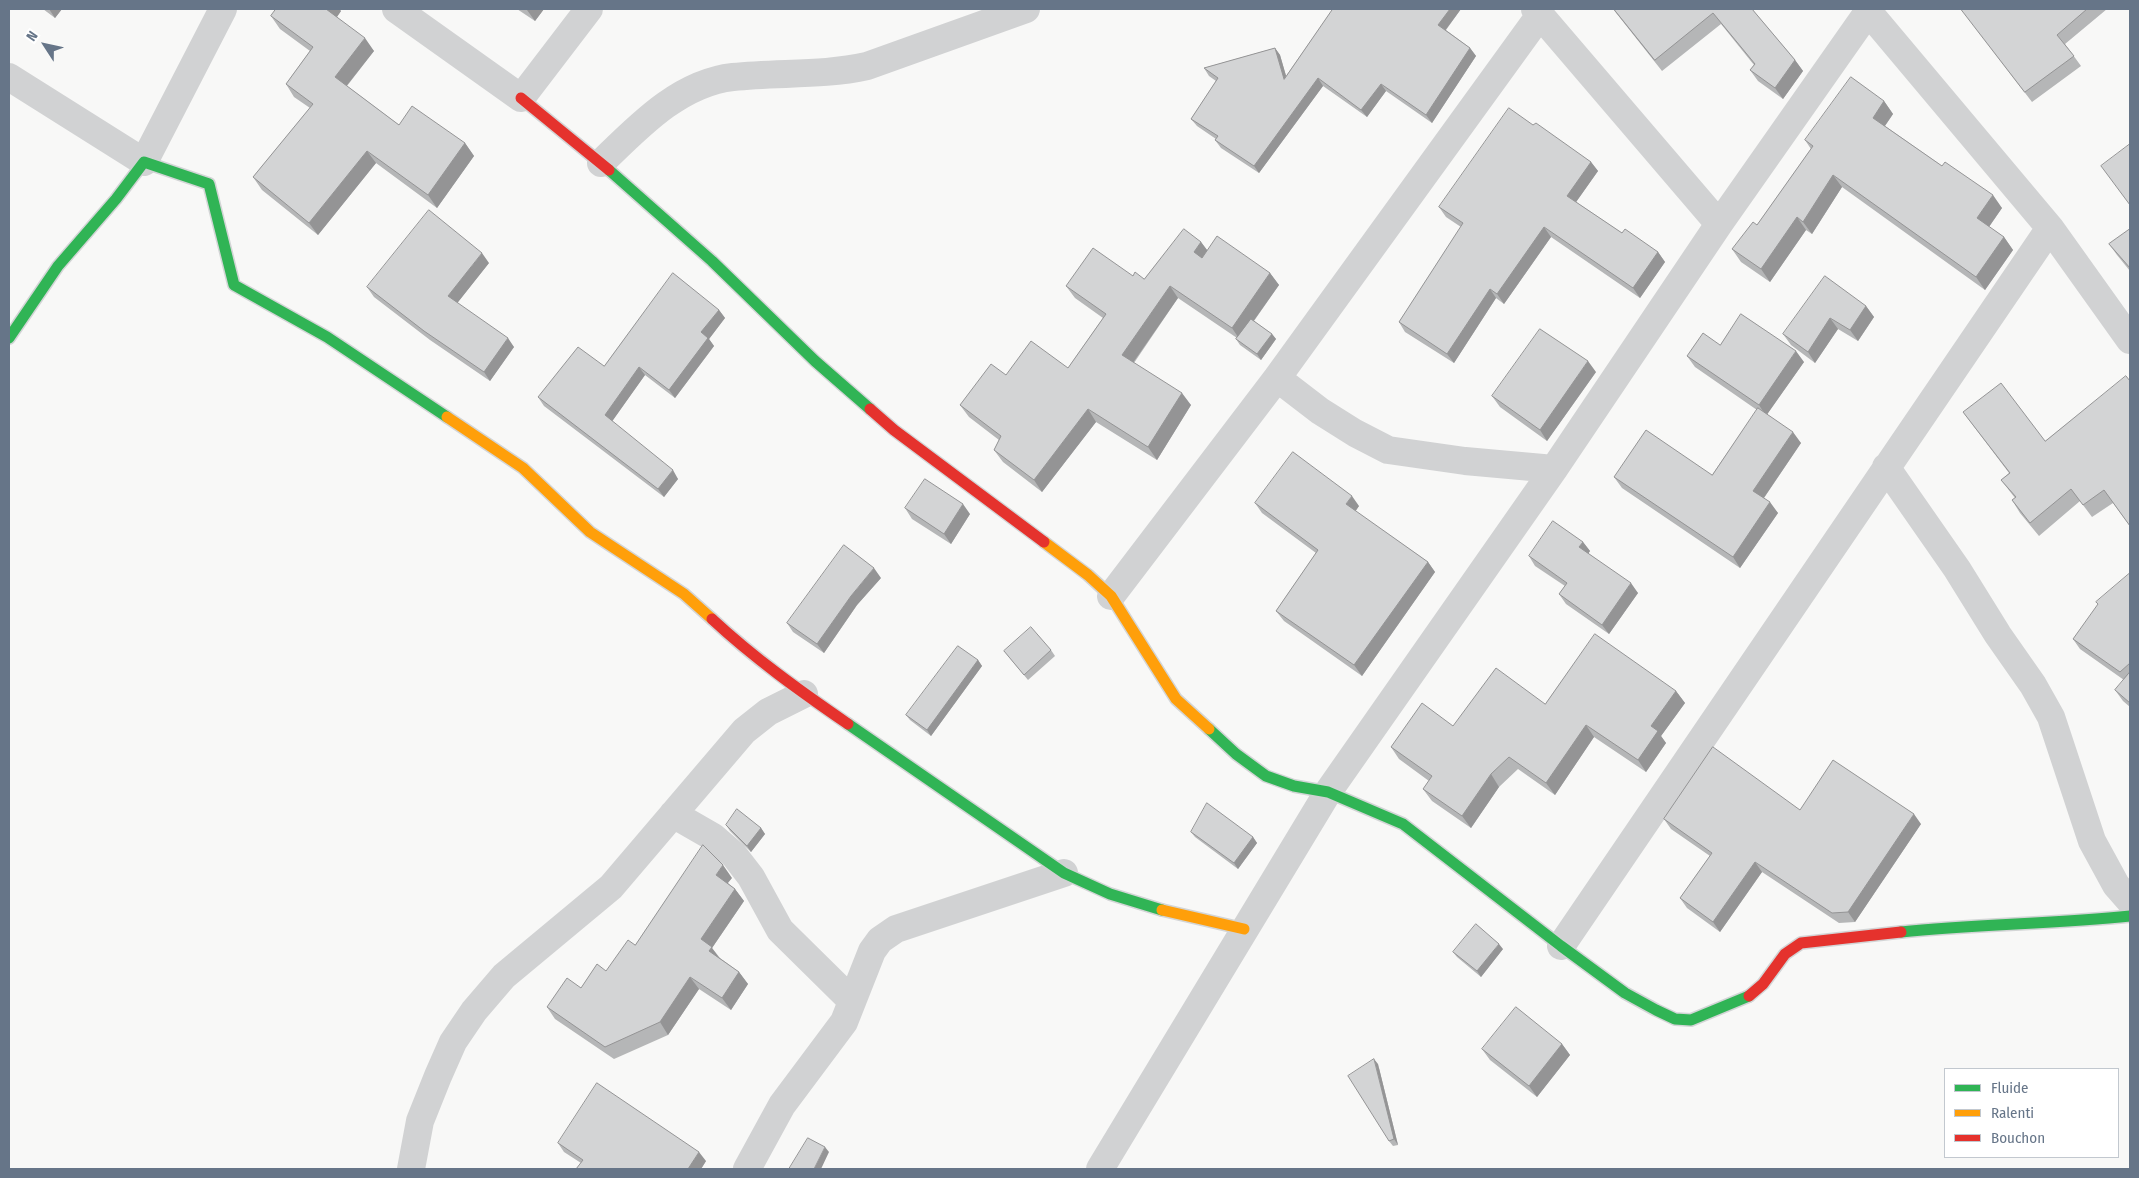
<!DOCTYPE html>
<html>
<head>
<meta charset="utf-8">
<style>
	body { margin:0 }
	#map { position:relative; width:2139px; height:1178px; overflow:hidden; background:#f8f8f7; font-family:"Fira Sans Condensed",sans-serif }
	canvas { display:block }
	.frame { position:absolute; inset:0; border:10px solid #667588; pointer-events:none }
	.legend { position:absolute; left:1944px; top:1068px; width:175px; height:90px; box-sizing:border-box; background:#fff; border:1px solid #c2c8cf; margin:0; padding:6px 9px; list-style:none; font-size:15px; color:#667588 }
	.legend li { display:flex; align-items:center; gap:10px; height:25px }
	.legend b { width:25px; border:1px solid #c2c8cf }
	.north { position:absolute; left:20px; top:20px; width:50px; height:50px; -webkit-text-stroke:4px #fff; paint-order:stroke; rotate:305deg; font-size:14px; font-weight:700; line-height:20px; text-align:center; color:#667588 }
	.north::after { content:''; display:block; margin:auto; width:18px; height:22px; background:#667588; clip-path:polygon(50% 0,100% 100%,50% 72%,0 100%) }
</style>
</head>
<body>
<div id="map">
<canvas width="2139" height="1178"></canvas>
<div class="frame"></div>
<ul class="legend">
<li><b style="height:6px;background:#30b455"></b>Fluide</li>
<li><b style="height:6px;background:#ff9f0a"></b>Ralenti</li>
<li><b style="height:6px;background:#e5322d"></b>Bouchon</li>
</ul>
<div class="north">N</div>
</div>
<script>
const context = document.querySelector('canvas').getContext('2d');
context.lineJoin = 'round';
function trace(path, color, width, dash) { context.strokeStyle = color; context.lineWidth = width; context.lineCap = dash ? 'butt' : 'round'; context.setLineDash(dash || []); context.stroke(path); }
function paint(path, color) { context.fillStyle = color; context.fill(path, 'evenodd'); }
const street = new Path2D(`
	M 396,9 L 521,98 L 589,9
	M 1535,9 L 1719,224
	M 1866,9 L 2050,228 L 2130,340
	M 9,77 L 144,162 L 223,9
	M 601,163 C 638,127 679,83 733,77 C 778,72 823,76 867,66 L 1026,9
	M 1277,378 L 1320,411 L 1355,433 L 1388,450 L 1465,461 L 1554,469
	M 1886,467 L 1957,569 L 1998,635 L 2033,685 L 2051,717 L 2092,841 L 2116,885 L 2130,901
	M 1111,596 L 1277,378 L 1540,15
	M 673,814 L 713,837 L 734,855 L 751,877 L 780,930 L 852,1001
	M 1561,946 L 2050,228
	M 411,1169 L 420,1121 L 438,1076 L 453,1042 L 474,1011 L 504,976 L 611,887 L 744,731 L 768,712 L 804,694
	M 747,1169 L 782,1105 L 844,1022 L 872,951 L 880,940 L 896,929 L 1064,873
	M 1100,1169 L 1328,792 L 1554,469 L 1719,224 L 1870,9`);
const fast = new Path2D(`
	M 609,170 L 712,261 L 815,361 L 870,409
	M 9,338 L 58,266 L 116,199 L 144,162 L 209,184 L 234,285 L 327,337 L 447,417
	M 848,724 L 1064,873 L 1110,894 L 1162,910
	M 1209,729 L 1236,754 L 1266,776 L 1294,786 L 1328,792 L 1403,824 L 1561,946 L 1625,993 L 1656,1010 L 1675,1019 L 1691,1020 L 1749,996
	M 1901,932 C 1977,924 2054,924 2130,916`);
const slow = new Path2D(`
	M 447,417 L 523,468 L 590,532 L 684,594 L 712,619
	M 1044,542 L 1088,575 L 1111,596 L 1176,699 L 1209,729
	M 1162,910 L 1244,929`);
const jam = new Path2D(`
	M 521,98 L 609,170
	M 870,409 L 894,430 L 1044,542
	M 712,619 C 754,658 800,691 848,724
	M 1749,996 L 1763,984 L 1785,954 L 1801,943 L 1901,932`);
const wall = new Path2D(`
	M 43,9 L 62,9 L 55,18 Z
	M 276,9 L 339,9 L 341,11 L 337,17 L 374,51 L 347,86 L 399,125 L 465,143 L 474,156 L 437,208 L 376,163 L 318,235 L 262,190 L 253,177 L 310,108 L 294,97 L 286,84 L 310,51 L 280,29 L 271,16 Z
	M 517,9 L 544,9 L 535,21 Z
	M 1333,9 L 1461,9 L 1446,30 L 1470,48 L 1476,56 L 1432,123 L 1386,91 L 1367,117 L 1323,86 L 1259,173 L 1221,148 L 1215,140 L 1216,139 L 1197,126 L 1191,119 L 1216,81 L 1209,76 L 1204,68 L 1275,48 L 1280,55 L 1286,76 Z
	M 1613,9 L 1752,9 L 1795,60 L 1803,71 L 1783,99 L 1758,81 L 1750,70 L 1754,65 L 1721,24 L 1662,71 Z
	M 1961,9 L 2107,9 L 2065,44 L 2081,66 L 2032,102 Z
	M 1884,101 L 1893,114 L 1885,126 L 2002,208 L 1989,227 L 2004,237 L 2013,250 L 1985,290 L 1842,187 L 1812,234 L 1806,230 L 1770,282 L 1741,262 L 1732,249 L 1757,225 L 1811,149 L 1805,140 Z
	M 1533,125 L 1591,162 L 1598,171 L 1576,202 L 1622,233 L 1658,252 L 1665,262 L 1640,298 L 1551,237 L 1504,304 L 1496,298 L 1454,363 L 1405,332 L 1399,322 L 1461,227 L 1446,217 L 1439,207 Z
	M 2130,229 L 2130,271 L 2117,255 L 2109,244 Z
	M 1201,242 L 1207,250 L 1270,273 L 1279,285 L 1254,321 L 1272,334 L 1276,339 L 1261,360 L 1240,345 L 1236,339 L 1237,338 L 1178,298 L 1134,363 L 1191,405 L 1157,460 L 1096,422 L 1042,492 L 1003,462 L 994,450 L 999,440 L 969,417 L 960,405 L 1006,375 L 1068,368 L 1103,318 L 1075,298 L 1066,286 L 1133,276 L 1144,279 Z
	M 489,263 L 457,303 L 514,347 L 490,381 L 430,340 L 374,297 L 367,287 Z
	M 1866,306 L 1874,317 L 1858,341 L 1838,329 L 1815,363 L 1791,345 L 1783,334 Z
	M 719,310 L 725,318 L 709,339 L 714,346 L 675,398 L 645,375 L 612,421 L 678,479 L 664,497 L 544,406 L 538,397 L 604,366 Z
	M 1720,345 L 1804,362 L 1767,414 L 1801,443 L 1764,498 L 1778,513 L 1740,568 L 1622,488 L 1614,477 L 1712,475 L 1757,410 L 1695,367 L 1687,356 Z
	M 1596,372 L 1547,441 L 1500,407 L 1492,396 Z
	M 2130,381 L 2130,526 L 2113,503 L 2092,517 L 2080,501 L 2039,536 L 2020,513 L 2012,500 L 2015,498 L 2001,480 L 2009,473 L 1963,412 L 2045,441 Z
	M 1255,503 L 1359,506 L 1355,511 L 1428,562 L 1435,572 L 1362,676 L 1284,621 L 1276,611 L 1316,553 L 1262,513 Z
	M 905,508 L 970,514 L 951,544 L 912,519 Z
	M 1583,542 L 1590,551 L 1588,553 L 1638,593 L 1609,634 L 1566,604 L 1559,594 L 1565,586 L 1535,566 L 1529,556 Z
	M 2130,573 L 2130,707 L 2123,701 L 2115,690 L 2124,680 L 2080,649 L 2073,639 Z
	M 881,578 L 857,605 L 824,653 L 793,632 L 787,623 Z
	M 1051,650 L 1055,656 L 1028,680 L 1004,651 Z
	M 978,660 L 982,666 L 931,736 L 910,720 L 906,715 Z
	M 1676,691 L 1685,703 L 1661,736 L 1666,743 L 1646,772 L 1594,737 L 1555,795 L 1518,769 L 1499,787 L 1471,828 L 1432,801 L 1423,789 L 1429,781 L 1399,759 L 1391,747 L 1453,726 L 1545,704 Z
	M 1800,810 L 1921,824 L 1855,922 L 1839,923 L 1762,872 L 1720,932 L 1687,908 L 1680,898 L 1710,856 L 1671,829 L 1664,819 Z
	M 726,825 L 761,828 L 765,834 L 751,852 L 730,831 Z
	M 1191,832 L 1253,837 L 1257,843 L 1238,869 L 1195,837 Z
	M 732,878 L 728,883 L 735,889 L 744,901 L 712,948 L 720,958 L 739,972 L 748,984 L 731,1010 L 699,989 L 668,1035 L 614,1059 L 555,1019 L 547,1007 L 581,988 L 606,971 L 635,945 Z
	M 1503,949 L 1481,977 L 1457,957 L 1453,952 Z
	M 1562,1044 L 1570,1055 L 1537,1097 L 1490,1060 L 1482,1049 Z
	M 1378,1064 L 1398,1145 L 1393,1146 L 1389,1141 Z
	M 558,1143 L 706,1161 L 701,1169 L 576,1169 L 581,1163 L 564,1152 Z`);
const shadedWall = new Path2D(`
	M 49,9 L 62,9 L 55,18 Z
	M 326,9 L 339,9 L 341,11 L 334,21 Z
	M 528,9 L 544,9 L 535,21 L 527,10 Z
	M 1450,9 L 1461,9 L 1444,32 L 1438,25 Z
	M 365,38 L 374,51 L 344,89 L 335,77 Z
	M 1275,48 L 1280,55 L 1289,86 L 1284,79 Z
	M 1470,48 L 1476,56 L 1432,123 L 1426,115 Z
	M 1795,60 L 1803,71 L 1783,99 L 1775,88 Z
	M 1318,78 L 1323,86 L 1259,173 L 1254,166 Z
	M 1381,84 L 1386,91 L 1367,117 L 1361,110 Z
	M 1884,101 L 1893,114 L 1882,130 L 1873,118 Z
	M 465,143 L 474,156 L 437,208 L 428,195 Z
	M 367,151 L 376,163 L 318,235 L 309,223 Z
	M 1591,162 L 1598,171 L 1574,205 L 1567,196 Z
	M 1833,175 L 1842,187 L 1812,234 L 1803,222 Z
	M 1993,195 L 2002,208 L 1986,231 L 1977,218 Z
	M 1797,217 L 1806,230 L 1770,282 L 1761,269 Z
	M 1544,227 L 1551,237 L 1504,304 L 1497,294 Z
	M 2004,237 L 2013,250 L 1985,290 L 1976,277 Z
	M 1201,242 L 1210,254 L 1202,264 L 1194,252 Z
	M 1658,252 L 1665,262 L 1640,298 L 1633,288 Z
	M 482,253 L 489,263 L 455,306 L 448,296 Z
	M 1270,273 L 1279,285 L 1240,340 L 1232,328 Z
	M 1170,286 L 1178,298 L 1130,367 L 1122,355 Z
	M 1490,289 L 1496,298 L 1454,363 L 1447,354 Z
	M 1866,306 L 1874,317 L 1858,341 L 1850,330 Z
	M 719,310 L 725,318 L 709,339 L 714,346 L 675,398 L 669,390 L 701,332 Z
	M 1830,318 L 1838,329 L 1815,363 L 1808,352 Z
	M 1272,334 L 1276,339 L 1261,360 L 1257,354 Z
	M 508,338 L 514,347 L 490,381 L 484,372 Z
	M 1796,351 L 1804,362 L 1766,416 L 1759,405 Z
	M 1588,361 L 1596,372 L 1547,441 L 1540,430 Z
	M 639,367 L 645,375 L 611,423 L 605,415 Z
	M 1182,393 L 1191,405 L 1157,460 L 1148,447 Z
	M 1088,409 L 1096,422 L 1042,492 L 1034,480 Z
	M 1793,432 L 1801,443 L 1761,502 L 1753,491 Z
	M 673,470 L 678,479 L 664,497 L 658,489 Z
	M 1352,496 L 1359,506 L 1353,515 L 1346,504 Z
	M 1770,502 L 1778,513 L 1740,568 L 1733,557 Z
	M 963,504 L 970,514 L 951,544 L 944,534 Z
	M 1583,542 L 1590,551 L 1586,557 L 1579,547 Z
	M 1428,562 L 1435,572 L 1362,676 L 1354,665 Z
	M 874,568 L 881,578 L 857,605 L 824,653 L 817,644 L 851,596 Z
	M 1631,583 L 1638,593 L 1609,634 L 1602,625 Z
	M 978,660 L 982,666 L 931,736 L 927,730 Z
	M 1676,691 L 1685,703 L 1661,736 L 1666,743 L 1646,772 L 1638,760 L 1651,726 Z
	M 1586,725 L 1594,737 L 1555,795 L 1546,783 Z
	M 1491,774 L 1499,787 L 1471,828 L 1462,816 Z
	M 1914,814 L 1921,824 L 1855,922 L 1848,912 Z
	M 761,828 L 765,834 L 751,852 L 747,846 Z
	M 1253,837 L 1257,843 L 1238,869 L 1234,863 Z
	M 1755,862 L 1762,872 L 1720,932 L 1713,922 Z
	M 723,865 L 732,878 L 724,887 L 716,875 Z
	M 735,889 L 744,901 L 712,948 L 720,959 L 717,963 L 701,939 Z
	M 1499,944 L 1503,949 L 1481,977 L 1477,971 Z
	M 739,972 L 748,984 L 731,1010 L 722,998 Z
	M 690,977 L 699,989 L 668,1035 L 660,1022 Z
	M 1562,1044 L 1570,1055 L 1537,1097 L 1529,1086 Z
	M 1374,1059 L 1378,1064 L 1398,1145 L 1394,1139 Z
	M 825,1147 L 829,1152 L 821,1169 L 814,1169 Z
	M 699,1152 L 706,1161 L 701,1169 L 688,1169 Z`);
const building = new Path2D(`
	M 276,9 L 326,9 L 365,38 L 335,77 L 399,125 L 412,106 L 465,143 L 428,195 L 367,151 L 309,223 L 253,177 L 313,104 L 286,84 L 313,47 L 271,16 Z
	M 1333,9 L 1450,9 L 1438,25 L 1470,48 L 1426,115 L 1381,84 L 1361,110 L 1318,78 L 1254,166 L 1215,140 L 1218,136 L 1191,119 L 1218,78 L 1204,68 L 1275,48 L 1284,79 Z
	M 1614,9 L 1752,9 L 1795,60 L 1775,88 L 1750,70 L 1755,64 L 1713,13 L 1655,60 Z
	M 1961,9 L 2087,9 L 2057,35 L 2074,56 L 2025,92 Z
	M 1851,77 L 1884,101 L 1873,118 L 1942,166 L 1945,162 L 1993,195 L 1977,218 L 2004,237 L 1976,277 L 1833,175 L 1803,222 L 1797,217 L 1761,269 L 1732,249 L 1753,222 L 1757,225 L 1813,146 L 1805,140 Z
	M 1509,108 L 1533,125 L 1536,123 L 1591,162 L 1567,196 L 1622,233 L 1625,229 L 1658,252 L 1633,288 L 1544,227 L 1497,294 L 1490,289 L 1447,354 L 1399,322 L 1463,223 L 1439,207 Z
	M 2130,144 L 2130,205 L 2101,166 Z
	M 429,210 L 482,253 L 448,296 L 508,338 L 484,372 L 424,331 L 367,287 Z
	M 1184,229 L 1201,242 L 1194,252 L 1202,258 L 1217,236 L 1270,273 L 1232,328 L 1170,286 L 1122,355 L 1182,393 L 1148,447 L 1088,409 L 1034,480 L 994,450 L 1001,436 L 960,405 L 991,364 L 1006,375 L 1031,341 L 1068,368 L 1106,314 L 1066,286 L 1093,248 L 1133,276 L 1135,272 L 1144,279 Z
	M 2130,229 L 2130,268 L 2109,244 Z
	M 673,273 L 719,310 L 701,332 L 708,338 L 669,390 L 639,367 L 605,415 L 673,470 L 658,489 L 538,397 L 578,347 L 604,366 Z
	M 1825,276 L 1866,306 L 1850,330 L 1830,318 L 1808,352 L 1783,334 Z
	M 1741,314 L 1796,351 L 1759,405 L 1687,356 L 1703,333 L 1720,345 Z
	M 1251,319 L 1272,334 L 1257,354 L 1236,339 Z
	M 1540,329 L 1588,361 L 1540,430 L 1492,396 Z
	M 2126,376 L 2130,381 L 2130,526 L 2104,490 L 2083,505 L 2071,489 L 2030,523 L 2012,500 L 2016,497 L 2001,480 L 2010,473 L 1963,412 L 2001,383 L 2045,441 Z
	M 1758,408 L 1793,432 L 1753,491 L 1770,502 L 1733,557 L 1614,477 L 1646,430 L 1712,475 Z
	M 1293,452 L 1352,496 L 1346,504 L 1428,562 L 1354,665 L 1276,611 L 1318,550 L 1255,503 Z
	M 925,479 L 963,504 L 944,534 L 905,508 Z
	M 1553,521 L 1583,542 L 1579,547 L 1631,583 L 1602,625 L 1559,594 L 1567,583 L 1529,556 Z
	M 844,545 L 874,568 L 851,596 L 817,644 L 787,623 Z
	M 2130,573 L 2130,663 L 2120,672 L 2073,639 L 2098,604 L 2096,602 Z
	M 1031,627 L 1051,650 L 1024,675 L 1004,651 Z
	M 1595,634 L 1676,691 L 1651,726 L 1658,731 L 1638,760 L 1586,725 L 1546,783 L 1509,757 L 1491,774 L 1462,816 L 1423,789 L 1432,776 L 1391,747 L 1422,703 L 1453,726 L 1496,668 L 1545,704 Z
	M 958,646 L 978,660 L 927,730 L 906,715 Z
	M 2130,672 L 2130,703 L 2115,690 Z
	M 1713,747 L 1800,810 L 1833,760 L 1914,814 L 1848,912 L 1832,913 L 1755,862 L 1713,922 L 1680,898 L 1712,853 L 1664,819 Z
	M 1207,803 L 1253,837 L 1234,863 L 1191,832 Z
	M 737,809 L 761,828 L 747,846 L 726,825 Z
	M 703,845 L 723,865 L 716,875 L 735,889 L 701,939 L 712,947 L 709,951 L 739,972 L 722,998 L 690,977 L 660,1022 L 605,1047 L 547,1007 L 567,978 L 581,988 L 597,964 L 606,971 L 628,940 L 635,945 Z
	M 1476,924 L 1499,944 L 1477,971 L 1453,952 Z
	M 1516,1007 L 1562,1044 L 1529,1086 L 1482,1049 Z
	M 1374,1059 L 1394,1139 L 1389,1141 L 1348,1076 Z
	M 597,1083 L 699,1152 L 688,1169 L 576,1169 L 583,1160 L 558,1143 Z
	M 808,1138 L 825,1147 L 814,1169 L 789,1169 Z`);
trace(fast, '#d3d5d6', 14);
trace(slow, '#d3d5d6', 14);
trace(jam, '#d3d5d6', 14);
trace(street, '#d1d2d3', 28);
trace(fast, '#30b455', 11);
trace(slow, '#ff9f0a', 11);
trace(jam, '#e5322d', 11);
paint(wall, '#b5b6b7');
paint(shadedWall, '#949495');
paint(building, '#d3d4d5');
trace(building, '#949495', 1);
</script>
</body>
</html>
